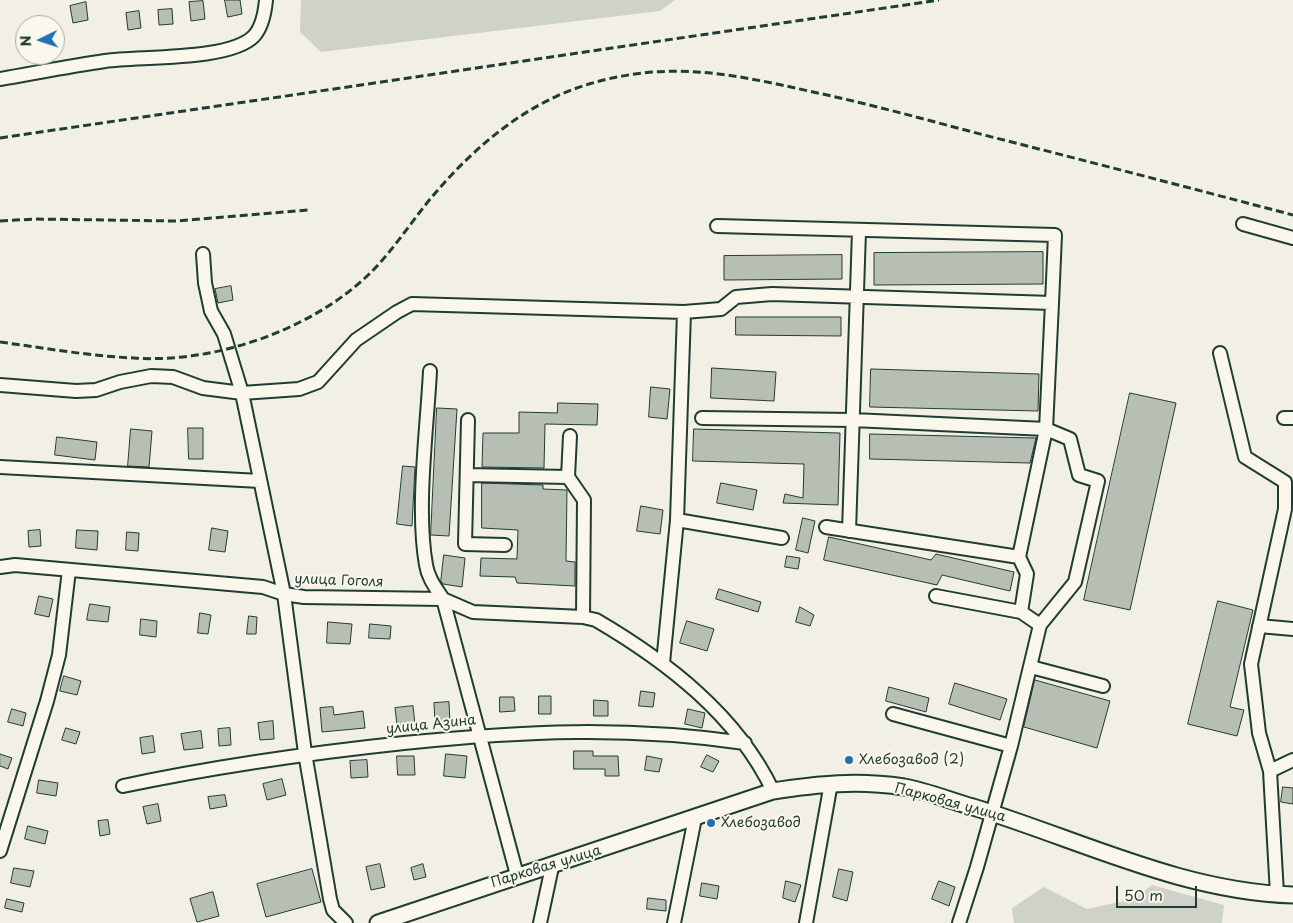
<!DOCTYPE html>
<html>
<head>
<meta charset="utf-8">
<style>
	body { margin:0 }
	#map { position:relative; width:1293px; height:923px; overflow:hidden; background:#f2f0e5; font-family:"Playpen Sans",sans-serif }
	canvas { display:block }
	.north { position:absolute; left:15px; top:15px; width:50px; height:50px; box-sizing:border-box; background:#fbf7ec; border:1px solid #a3ada2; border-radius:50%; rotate:266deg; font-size:14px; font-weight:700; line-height:20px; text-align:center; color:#1f3d34 }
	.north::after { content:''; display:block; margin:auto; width:18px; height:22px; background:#1f6fb2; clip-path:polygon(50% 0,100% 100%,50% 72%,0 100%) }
	.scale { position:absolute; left:1116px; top:886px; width:81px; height:22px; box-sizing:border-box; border:2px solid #1f3d34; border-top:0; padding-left:6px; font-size:15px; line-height:18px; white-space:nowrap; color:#1f3d34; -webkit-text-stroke:4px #fbf7ec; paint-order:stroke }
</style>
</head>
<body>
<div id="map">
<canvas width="1293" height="923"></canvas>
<div class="north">N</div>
<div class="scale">50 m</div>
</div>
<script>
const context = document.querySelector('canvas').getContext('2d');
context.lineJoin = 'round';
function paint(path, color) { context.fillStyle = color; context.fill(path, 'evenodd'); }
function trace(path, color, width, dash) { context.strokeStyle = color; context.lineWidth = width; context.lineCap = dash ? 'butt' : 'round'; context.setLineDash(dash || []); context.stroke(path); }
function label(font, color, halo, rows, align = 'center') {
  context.font = font + ' "Playpen Sans",sans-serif'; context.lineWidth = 4; context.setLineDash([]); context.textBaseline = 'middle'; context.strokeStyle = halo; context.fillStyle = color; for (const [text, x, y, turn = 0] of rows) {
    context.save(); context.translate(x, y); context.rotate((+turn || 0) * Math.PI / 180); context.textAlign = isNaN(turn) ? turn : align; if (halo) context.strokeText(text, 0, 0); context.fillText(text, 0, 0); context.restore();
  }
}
const green = new Path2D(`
	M 301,0 L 675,0 L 660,11 L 321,52 L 300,32 Z
	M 1152,885 L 1224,905 L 1222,923 L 1014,923 L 1012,908 L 1044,887 L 1087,909 L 1134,899 Z`);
const building = new Path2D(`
	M 225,0 L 240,0 L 242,14 L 228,17 Z
	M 203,1 L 205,19 L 191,21 L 189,2 Z
	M 86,2 L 88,20 L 73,23 L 70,6 Z
	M 172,9 L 173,24 L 159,25 L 158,10 Z
	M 139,11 L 141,28 L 128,30 L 126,13 Z
	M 1043,252 L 1043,284 L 874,285 L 874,253 Z
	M 842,255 L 842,279 L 724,280 L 724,256 Z
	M 231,286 L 233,300 L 218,303 L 215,289 Z
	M 736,317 L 841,317 L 841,336 L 736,335 Z
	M 712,368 L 776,372 L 774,401 L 711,398 Z
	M 871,369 L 1039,374 L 1038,411 L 870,407 Z
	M 651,387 L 670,389 L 667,419 L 649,417 Z
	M 1130,393 L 1176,403 L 1130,610 L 1084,600 Z
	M 558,403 L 598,404 L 597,425 L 545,424 L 544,468 L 482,467 L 483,433 L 519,433 L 519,412 L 557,413 Z
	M 437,408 L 457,409 L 449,536 L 431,535 Z
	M 188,428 L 203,428 L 203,459 L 189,459 Z
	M 131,429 L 152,431 L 149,467 L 128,466 Z
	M 694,429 L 840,433 L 838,505 L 783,503 L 785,494 L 803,498 L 804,464 L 693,461 Z
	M 870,434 L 1036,438 L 1030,463 L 870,459 Z
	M 57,437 L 97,442 L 95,460 L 55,455 Z
	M 403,466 L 415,467 L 412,526 L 397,524 Z
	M 482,483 L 543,485 L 543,489 L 567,490 L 566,561 L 575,562 L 575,586 L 517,583 L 515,577 L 480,576 L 481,558 L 517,559 L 518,530 L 482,528 Z
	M 721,483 L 757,490 L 753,510 L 717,503 Z
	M 641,506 L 663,510 L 660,534 L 637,531 Z
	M 803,518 L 815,521 L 808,553 L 796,550 Z
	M 212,528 L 228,531 L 225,552 L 209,550 Z
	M 40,530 L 41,546 L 29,547 L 28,531 Z
	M 77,530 L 98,531 L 97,550 L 76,548 Z
	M 127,532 L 139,533 L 138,551 L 126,550 Z
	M 829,537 L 931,560 L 936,554 L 1014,572 L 1010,591 L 942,575 L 937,585 L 824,560 Z
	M 444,555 L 465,558 L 462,587 L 443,584 L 441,581 Z
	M 787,556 L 800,558 L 798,569 L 785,567 Z
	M 719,589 L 761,602 L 758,612 L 716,599 Z
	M 39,596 L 53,599 L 49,617 L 35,614 Z
	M 1218,601 L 1253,610 L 1230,707 L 1244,710 L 1237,736 L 1188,724 Z
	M 90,604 L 110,607 L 108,622 L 87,620 Z
	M 800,607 L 814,615 L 810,626 L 796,622 Z
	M 200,613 L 211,615 L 208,634 L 198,633 Z
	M 249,616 L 257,617 L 256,634 L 247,634 Z
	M 141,619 L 157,621 L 156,637 L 140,635 Z
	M 687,621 L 714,629 L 707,651 L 680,643 Z
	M 328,622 L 352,624 L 350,644 L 327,643 Z
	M 370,624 L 391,626 L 390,639 L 369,638 Z
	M 64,676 L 81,681 L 77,695 L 60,691 Z
	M 1035,680 L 1110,701 L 1097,748 L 1024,727 Z
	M 955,683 L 1007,699 L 1000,720 L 949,704 Z
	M 889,687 L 929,698 L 926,712 L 886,701 Z
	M 641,691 L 655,693 L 653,707 L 639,706 Z
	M 539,696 L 551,696 L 551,714 L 539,714 Z
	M 500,697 L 514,697 L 515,711 L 500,712 Z
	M 594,700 L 608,701 L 608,716 L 594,716 Z
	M 449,702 L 450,723 L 435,724 L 434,703 Z
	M 413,706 L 415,724 L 397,725 L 395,708 Z
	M 333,707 L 334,715 L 363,711 L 365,728 L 322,732 L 320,708 Z
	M 12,709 L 26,713 L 23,726 L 8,722 Z
	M 688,709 L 705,713 L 702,728 L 685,724 Z
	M 273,721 L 274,739 L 260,740 L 258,723 Z
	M 66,728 L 80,732 L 76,744 L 62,740 Z
	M 230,728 L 231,745 L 219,746 L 218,729 Z
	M 201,731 L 203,748 L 184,750 L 181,734 Z
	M 153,736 L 155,752 L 142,754 L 140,738 Z
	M 574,751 L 593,751 L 593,756 L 618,756 L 619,776 L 605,776 L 605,769 L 574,769 Z
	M 0,754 L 12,758 L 8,769 L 0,766 Z
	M 446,754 L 467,756 L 465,778 L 444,776 Z
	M 707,755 L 719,761 L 713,772 L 701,767 Z
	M 397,756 L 414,756 L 415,775 L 398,775 Z
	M 647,756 L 662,759 L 659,772 L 645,770 Z
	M 367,760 L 368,777 L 351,778 L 350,761 Z
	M 282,779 L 286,795 L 267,800 L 263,784 Z
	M 39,780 L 58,783 L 56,796 L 37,793 Z
	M 1283,787 L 1293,788 L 1293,804 L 1281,802 Z
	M 225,795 L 227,806 L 210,809 L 208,797 Z
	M 158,804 L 161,821 L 147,824 L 143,807 Z
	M 108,820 L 110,834 L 100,836 L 98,821 Z
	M 28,826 L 48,831 L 45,844 L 25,839 Z
	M 380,864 L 385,887 L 371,890 L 366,867 Z
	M 423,864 L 426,877 L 414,880 L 411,868 Z
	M 14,868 L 34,871 L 30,887 L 11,883 Z
	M 312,869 L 321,902 L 266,917 L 257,884 Z
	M 839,869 L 853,872 L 847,901 L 833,897 Z
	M 786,881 L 801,885 L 795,902 L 783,898 Z
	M 939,881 L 955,887 L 949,906 L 932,899 Z
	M 702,883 L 719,886 L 717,899 L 700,896 Z
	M 213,892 L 219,916 L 197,922 L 190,899 Z
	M 648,898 L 666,900 L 666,911 L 647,909 Z
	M 7,899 L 24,903 L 22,912 L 5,908 Z`);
const minor = new Path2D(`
	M 0,79 C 35,73 70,66 105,61 C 140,56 230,61 254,36 C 262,27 265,11 266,0
	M 1243,224 L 1293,238
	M 717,226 L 1055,235 L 1052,303
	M 203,254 L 205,283 L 211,311 L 224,334 L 242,393 L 284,594 L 305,753 L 330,899 L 333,910 L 346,923
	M 684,312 L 721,309 L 736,297 L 772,294 L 1052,303 L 1046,429 L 1019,557 L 1027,574 L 1021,612 L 1040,625 L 1011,746 L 977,867 L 959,923
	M 1220,353 L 1245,457 L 1285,482 L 1285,509 L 1251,664 L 1259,733 L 1270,771 L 1277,894
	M 430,371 C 427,430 416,508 426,565 C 428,578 436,588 443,599 L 517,875
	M 0,385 L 76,391 L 96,390 L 120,382 L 151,376 L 173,377 L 203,388 L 242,393 L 299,389 L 318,382 L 356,340 L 397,312 L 412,304 L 684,312 L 677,520 L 663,663
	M 702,418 L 853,420 L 1046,429 L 1070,439 L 1079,475 L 1098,481 L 1075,582 L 1040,625
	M 1284,418 L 1293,418
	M 468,420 L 465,544 L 505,545
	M 570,436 L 568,477 L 584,500 L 583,617
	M 0,467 L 260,481
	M 467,475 L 568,477
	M 677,520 L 782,538
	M 826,527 L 1019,557
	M 849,531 L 859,231
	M 0,567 L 15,565 L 263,587 L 284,594 L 304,597 L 443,599 L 473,612 L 583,617 L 596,620 C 666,661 737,715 773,791
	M 936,596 L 1021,612
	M 1259,626 L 1293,629
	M 1031,667 L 1103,686
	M 893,714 L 1011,746
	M 1270,771 L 1293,760
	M 123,786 C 217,766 310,753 404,743 C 523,731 626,726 745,743
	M 0,851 L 47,701 L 59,655 L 69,570
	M 540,923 L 552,867
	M 674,923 L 695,818
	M 806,923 L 831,783`);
const major = new Path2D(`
	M 378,923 L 773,791 C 819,784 857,780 904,787 C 927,791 951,801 973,807 C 1078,839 1182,892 1293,895`);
const rail = new Path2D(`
	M 0,138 L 939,0
	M 0,221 L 35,219 L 176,221 L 308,210
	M 0,342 C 44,348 89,356 134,358 C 217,364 321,327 378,265 C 397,244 413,220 431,198 C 473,148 525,103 589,84 C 670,60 733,74 813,92 C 870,104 927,120 984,135 C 1087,161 1190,188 1293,215`);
const markers = [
	[849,760,5,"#1f6fb2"],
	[711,823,5,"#1f6fb2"]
];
const streetNames = [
	["улица Гоголя",339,581,2],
	["улица Азина",431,725,-6],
	["Парковая улица",950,803,15],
	["Парковая улица",546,867,-17]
];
const poiNames = [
	["Хлебозавод (2)",859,760],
	["Хлебозавод",721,823]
];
paint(green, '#cfd2c8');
paint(building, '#b7beb3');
trace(building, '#1f3d34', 1);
trace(minor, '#1f3d34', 16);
trace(major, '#1f3d34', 19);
trace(minor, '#fbf7ec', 12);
trace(major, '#fbf7ec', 15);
trace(rail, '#1f3d34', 3, [8, 4]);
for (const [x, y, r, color] of markers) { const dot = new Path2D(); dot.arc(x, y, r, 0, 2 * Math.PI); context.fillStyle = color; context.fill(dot); trace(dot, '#fbf7ec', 2); }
label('14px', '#1f3d34', '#fbf7ec', streetNames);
label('14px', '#1f3d34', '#fbf7ec', poiNames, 'left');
</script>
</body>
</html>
